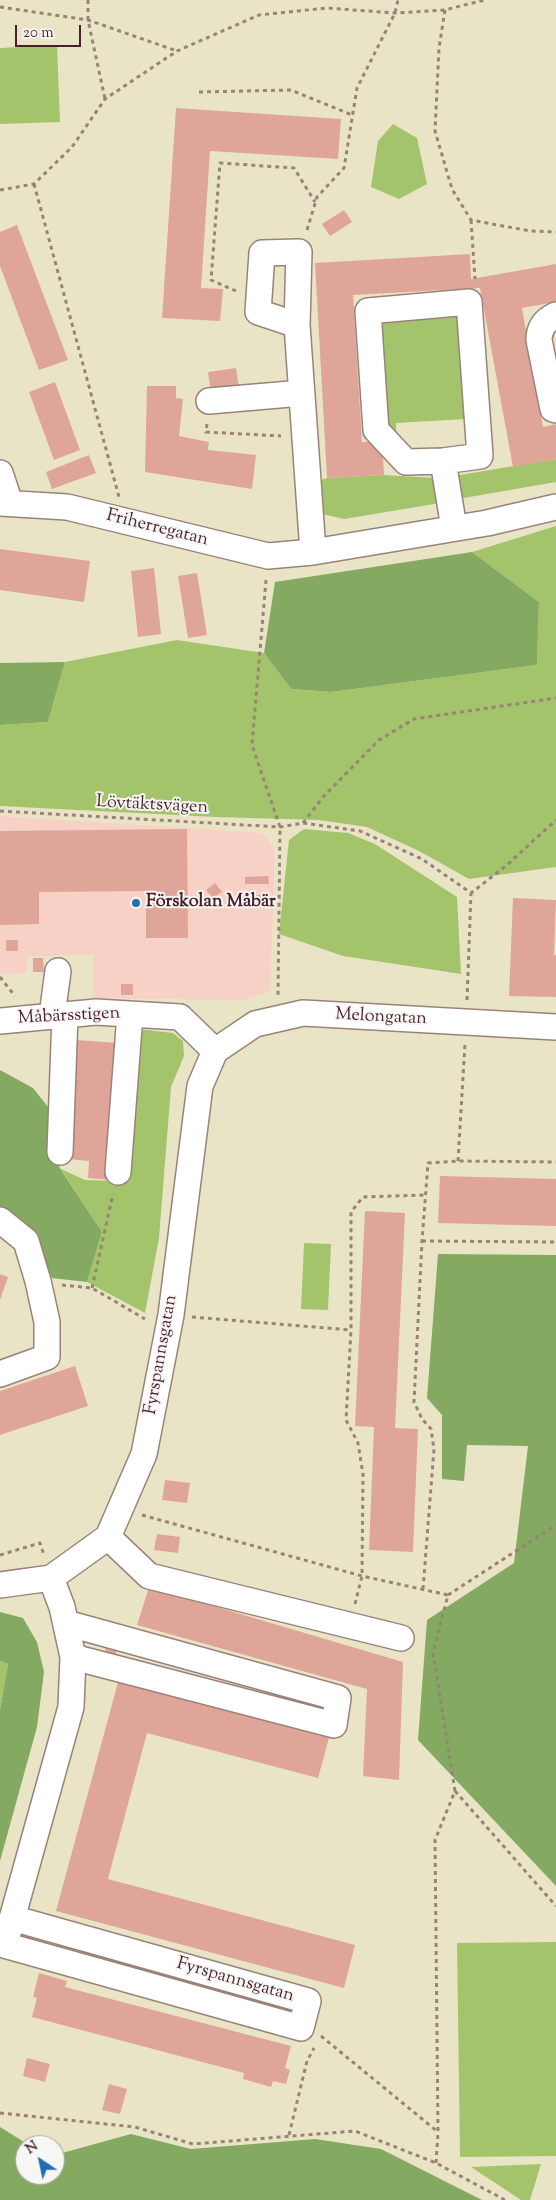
<!DOCTYPE html>
<html>
<head>
<meta charset="utf-8">
<style>
	body { margin:0 }
	#map { position:relative; width:556px; height:2200px; overflow:hidden; background:#eae4c7; font-family:"Sorts Mill Goudy",serif }
	canvas { display:block }
	.north { position:absolute; left:15px; top:2135px; width:50px; height:50px; box-sizing:border-box; background:#f6f6f2; border:1px solid #b1a0a2; border-radius:50%; rotate:326deg; font-size:14px; font-weight:700; line-height:20px; text-align:center; color:#4a1f2b }
	.north::after { content:''; display:block; margin:auto; width:18px; height:22px; background:#1f6fb2; clip-path:polygon(50% 0,100% 100%,50% 72%,0 100%) }
	.scale { position:absolute; left:15px; top:25px; width:66px; height:22px; box-sizing:border-box; border:2px solid #4a1f2b; border-top:0; padding-left:6px; font-size:15px; line-height:18px; white-space:nowrap; color:#4a1f2b; -webkit-text-stroke:4px #f6f6f2; paint-order:stroke }
</style>
</head>
<body>
<div id="map">
<canvas width="556" height="2200"></canvas>
<div class="north">N</div>
<div class="scale">20 m</div>
</div>
<script>
const context = document.querySelector('canvas').getContext('2d');
context.lineJoin = 'round';
function paint(path, color) { context.fillStyle = color; context.fill(path, 'evenodd'); }
function trace(path, color, width, dash) { context.strokeStyle = color; context.lineWidth = width; context.lineCap = dash ? 'butt' : 'round'; context.setLineDash(dash || []); context.stroke(path); }
function label(font, color, halo, rows, align = 'center') {
  context.font = font + ' "Sorts Mill Goudy",serif'; context.lineWidth = 4; context.setLineDash([]); context.textBaseline = 'middle'; context.strokeStyle = halo; context.fillStyle = color; for (const [text, x, y, turn = 0] of rows) {
    context.save(); context.translate(x, y); context.rotate((+turn || 0) * Math.PI / 180); context.textAlign = isNaN(turn) ? turn : align; if (halo) context.strokeText(text, 0, 0); context.fillText(text, 0, 0); context.restore();
  }
}
const built = new Path2D(`
	M 0,816 L 263,833 L 275,852 L 270,991 L 242,1000 L 93,998 L 93,954 L 27,957 L 27,973 L 2,975 L 0,972 Z`);
const green = new Path2D(`
	M 57,45 L 60,122 L 0,124 L 0,48 Z
	M 393,124 L 417,138 L 427,184 L 399,199 L 371,187 L 378,141 Z
	M 455,313 L 464,321 L 466,419 L 396,423 L 397,440 L 381,414 L 378,321 Z
	M 556,459 L 556,482 L 458,499 L 454,476 Z
	M 384,475 L 435,478 L 440,503 L 344,519 L 322,514 L 318,481 L 327,478 Z
	M 556,526 L 556,867 L 469,879 L 419,851 L 367,827 L 319,820 L 215,817 L 0,806 L 0,725 L 48,722 L 65,662 L 177,640 L 264,653 L 291,689 L 331,692 L 537,665 L 539,602 L 472,552 Z
	M 304,829 L 348,833 L 375,844 L 457,897 L 461,974 L 343,956 L 279,934 L 289,840 Z
	M 138,1029 L 173,1033 L 183,1041 L 184,1056 L 171,1087 L 159,1238 L 145,1313 L 87,1282 L 102,1232 L 61,1169 L 85,1180 L 119,1181 Z
	M 304,1243 L 331,1244 L 328,1310 L 301,1309 Z
	M 0,1661 L 8,1664 L 0,1710 Z
	M 556,1942 L 556,2156 L 460,2157 L 457,1943 Z
	M 541,2164 L 530,2200 L 521,2200 L 471,2167 Z`);
const forest = new Path2D(`
	M 472,552 L 539,602 L 537,665 L 331,692 L 291,689 L 264,653 L 275,582 Z
	M 65,662 L 48,722 L 0,725 L 0,663 Z
	M 0,1070 L 33,1088 L 52,1112 L 52,1156 L 102,1232 L 87,1282 L 52,1278 L 34,1236 L 0,1211 Z
	M 438,1254 L 556,1255 L 556,1886 L 418,1740 L 427,1620 L 514,1563 L 528,1446 L 467,1445 L 464,1481 L 442,1479 L 442,1415 L 427,1398 Z
	M 0,1612 L 23,1618 L 37,1642 L 44,1672 L 37,1727 L 0,1861 L 0,1710 L 8,1664 L 0,1661 Z
	M 0,2127 L 29,2145 L 25,2145 L 25,2175 L 55,2175 L 55,2155 L 131,2134 L 191,2149 L 315,2139 L 381,2149 L 482,2200 L 0,2200 Z`);
const building = new Path2D(`
	M 176,108 L 341,119 L 338,159 L 210,151 L 201,288 L 223,289 L 220,321 L 162,318 Z
	M 344,210 L 352,222 L 330,236 L 322,224 Z
	M 17,225 L 68,360 L 39,370 L 0,266 L 0,232 Z
	M 470,254 L 471,279 L 556,264 L 556,302 L 522,308 L 543,427 L 556,424 L 556,459 L 513,467 L 480,288 L 353,295 L 362,442 L 382,441 L 384,475 L 327,478 L 315,263 Z
	M 236,368 L 239,388 L 211,392 L 208,372 Z
	M 55,382 L 80,450 L 54,460 L 29,392 Z
	M 147,386 L 176,386 L 176,398 L 183,399 L 179,436 L 209,442 L 208,450 L 256,455 L 252,489 L 145,472 Z
	M 89,455 L 96,473 L 52,489 L 46,472 Z
	M 0,549 L 90,561 L 84,602 L 0,590 Z
	M 154,568 L 161,634 L 138,637 L 131,571 Z
	M 197,573 L 207,635 L 188,638 L 178,576 Z
	M 187,829 L 188,938 L 146,938 L 146,891 L 39,892 L 39,924 L 0,925 L 0,831 Z
	M 268,876 L 269,884 L 245,884 L 245,877 Z
	M 215,883 L 222,892 L 213,898 L 206,890 Z
	M 243,895 L 268,895 L 269,905 L 243,906 Z
	M 513,898 L 556,900 L 554,955 L 556,955 L 556,997 L 509,996 Z
	M 6,940 L 18,940 L 18,951 L 6,951 Z
	M 33,958 L 43,958 L 44,972 L 33,972 Z
	M 121,984 L 133,984 L 133,995 L 121,995 Z
	M 75,1040 L 119,1043 L 111,1180 L 88,1178 L 89,1161 L 68,1159 Z
	M 440,1176 L 556,1179 L 556,1226 L 438,1223 Z
	M 365,1211 L 405,1213 L 395,1428 L 418,1429 L 413,1552 L 369,1550 L 374,1427 L 355,1426 Z
	M 0,1274 L 8,1277 L 0,1300 Z
	M 75,1366 L 88,1406 L 0,1435 L 0,1391 Z
	M 165,1480 L 190,1483 L 187,1503 L 162,1500 Z
	M 157,1534 L 180,1537 L 178,1553 L 154,1550 Z
	M 149,1587 L 403,1662 L 399,1780 L 363,1776 L 367,1689 L 137,1625 Z
	M 106,1648 L 117,1649 L 115,1660 L 104,1658 Z
	M 118,1682 L 329,1738 L 318,1778 L 147,1733 L 108,1879 L 355,1945 L 344,1988 L 56,1911 Z
	M 39,1973 L 67,1981 L 65,1987 L 291,2046 L 285,2068 L 290,2070 L 286,2084 L 273,2081 L 271,2087 L 243,2079 L 244,2073 L 32,2017 L 37,1998 L 33,1997 Z
	M 27,2058 L 50,2064 L 45,2082 L 23,2076 Z
	M 109,2084 L 127,2089 L 120,2114 L 102,2110 Z`);
const path = new Path2D(`
	M 88,0 L 88,20 L 105,99
	M 0,7 L 88,20 L 177,51
	M 445,10 L 439,48 L 435,131 L 452,189 L 471,220 L 530,231 L 556,232
	M 199,92 L 291,90 L 352,115
	M 34,184 L 119,497
	M 0,190 L 34,184 L 72,147 L 105,99 L 177,51 L 259,15 L 327,8 L 395,13 L 445,10 L 484,0
	M 471,220 L 475,279
	M 307,230 L 317,197 L 344,168 L 357,88 L 395,13 L 398,0
	M 236,291 L 211,280 L 220,163 L 294,168 L 315,202
	M 207,424 L 206,432 L 281,436
	M 266,580 L 252,745 L 280,827 L 278,996
	M 0,811 L 280,827 L 303,823 L 360,831 L 422,859 L 471,893 L 507,865 L 556,820
	M 303,823 L 323,797 L 379,740 L 414,719 L 556,698
	M 0,977 L 15,996
	M 467,1000 L 471,893
	M 458,1161 L 465,1044
	M 422,1241 L 556,1242
	M 62,1285 L 92,1288 L 145,1319
	M 92,1288 L 113,1194
	M 192,1317 L 351,1330
	M 142,1515 L 362,1576 L 448,1595 L 433,1653 L 455,1791 L 435,1840 L 438,2133 L 436,2163
	M 0,1555 L 40,1543 L 44,1555
	M 423,1589 L 434,1449 L 431,1429 L 422,1419 L 414,1402 L 422,1241 L 428,1163 L 458,1161 L 556,1162
	M 448,1595 L 556,1525
	M 355,1604 L 362,1576 L 363,1474 L 358,1443 L 346,1420 L 351,1330 L 351,1212 L 363,1197 L 426,1195
	M 455,1791 L 556,1906
	M 321,2036 L 438,2132
	M 0,2113 L 135,2127 L 193,2144 L 355,2131 L 436,2163 L 505,2200
	M 289,2135 L 307,2061 L 314,2048`);
const minor = new Path2D(`
	M 556,315 C 545,320 539,328 539,340 L 553,409 L 556,410
	M 297,325 L 258,312 L 262,253 L 299,252 L 297,325 L 313,552
	M 209,401 L 302,393
	M 443,461 L 480,456 L 469,302 L 368,311 L 376,430 L 406,462 L 443,461 L 454,528
	M 0,473 L 10,503
	M 0,503 L 67,507 L 268,556 L 313,552 L 487,523 L 556,507
	M 52,1016 L 58,971
	M 0,1021 L 96,1012 L 180,1017 L 215,1051
	M 215,1051 L 255,1024 L 303,1013 L 556,1027
	M 60,1152 L 65,1015
	M 118,1172 L 130,1014
	M 0,1220 L 26,1241 L 38,1281 L 47,1322 L 47,1357 L 0,1374
	M 108,1537 L 149,1576 L 401,1638
	M 0,1585 L 51,1578 L 108,1537 L 144,1454 L 171,1315 L 200,1086 L 215,1051
	M 66,1623 L 338,1698 L 334,1725 L 73,1657
	M 8,1933 L 71,1707 L 73,1657 L 62,1607 L 51,1578
	M 4,1945 L 301,2028 L 308,2001 L 12,1918`);
const markers = [
	[136,903,5,"#1f6fb2"]
];
const streetNames = [
	["Friherregatan",157,529,14],
	["Lövtäktsvägen",152,806,3],
	["Måbärsstigen",69,1017,-3],
	["Melongatan",381,1018,3],
	["Fyrspannsgatan",162,1355,-80],
	["Fyrspannsgatan",235,1981,16]
];
const poiNames = [
	["Förskolan Måbär",146,903]
];
paint(built, '#f7d1c6');
paint(green, '#a4c46c');
paint(forest, '#83aa60');
paint(building, '#e0a599');
trace(minor, '#9a8279', 28);
trace(path, '#9a8279', 3, [4, 4]);
trace(minor, '#fff', 25);
for (const [x, y, r, color] of markers) { const dot = new Path2D(); dot.arc(x, y, r, 0, 2 * Math.PI); context.fillStyle = color; context.fill(dot); trace(dot, '#f6f6f2', 2); }
label('18px', '#4a1f2b', '#f6f6f2', streetNames);
label('bold 18px', '#4a1f2b', '#f6f6f2', poiNames, 'left');
</script>
</body>
</html>
